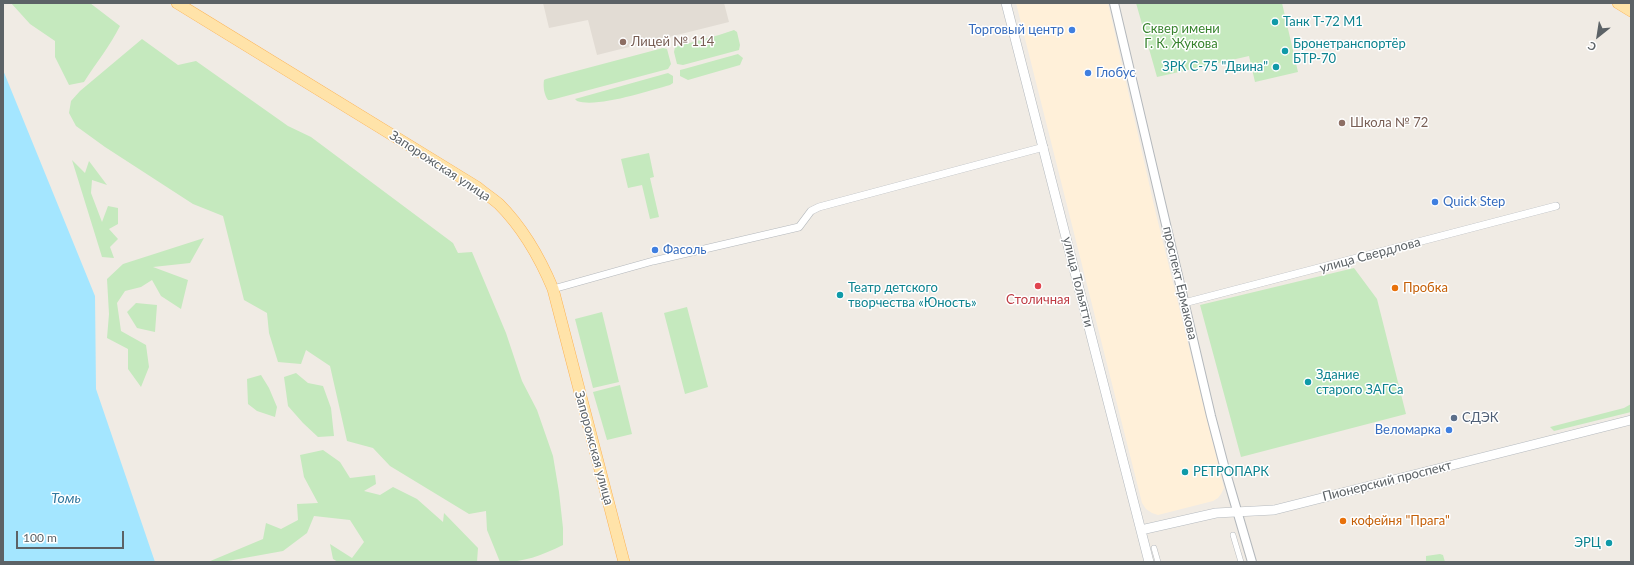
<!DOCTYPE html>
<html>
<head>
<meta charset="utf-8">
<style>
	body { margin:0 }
	#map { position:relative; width:1634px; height:565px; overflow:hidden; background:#f0ebe4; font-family:Lato,sans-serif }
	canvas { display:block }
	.frame { position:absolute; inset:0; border:4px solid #5c6266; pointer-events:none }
	.north { position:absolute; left:1578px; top:16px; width:40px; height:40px; -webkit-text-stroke:3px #fff; paint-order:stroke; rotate:210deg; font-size:11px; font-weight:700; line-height:16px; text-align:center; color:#5c6266 }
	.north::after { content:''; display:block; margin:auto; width:14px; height:18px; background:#5c6266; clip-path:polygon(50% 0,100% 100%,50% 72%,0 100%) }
	.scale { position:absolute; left:16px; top:531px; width:108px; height:18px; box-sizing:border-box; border:2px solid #5c6266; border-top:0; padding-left:5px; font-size:12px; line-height:14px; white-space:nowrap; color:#5c6266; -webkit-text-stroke:3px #fff; paint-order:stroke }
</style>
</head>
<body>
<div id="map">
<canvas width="1634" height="565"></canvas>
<div class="frame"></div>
<div class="north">С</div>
<div class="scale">100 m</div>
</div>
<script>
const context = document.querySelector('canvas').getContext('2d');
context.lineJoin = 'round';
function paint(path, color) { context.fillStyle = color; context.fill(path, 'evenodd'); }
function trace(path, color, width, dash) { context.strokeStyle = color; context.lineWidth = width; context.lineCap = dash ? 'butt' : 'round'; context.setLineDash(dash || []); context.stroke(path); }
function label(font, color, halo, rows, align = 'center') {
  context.font = font + ' Lato,sans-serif'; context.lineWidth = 3; context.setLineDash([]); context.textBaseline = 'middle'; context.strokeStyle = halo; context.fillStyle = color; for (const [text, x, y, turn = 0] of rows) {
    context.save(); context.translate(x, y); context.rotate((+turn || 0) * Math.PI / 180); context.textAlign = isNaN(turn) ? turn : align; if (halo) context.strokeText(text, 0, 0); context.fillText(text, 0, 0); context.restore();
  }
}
const commercial = new Path2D(`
	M 1016,3 L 1108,3 L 1156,214 L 1223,484 L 1224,488 L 1221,494 L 1218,498 L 1213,501 L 1158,515 L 1152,513 L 1146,509 L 1142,503 Z`);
const education = new Path2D(`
	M 543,3 L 724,3 L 729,22 L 597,55 L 588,20 L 549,28 Z`);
const green = new Path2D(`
	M 11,3 L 90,3 L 120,26 C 110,46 96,63 84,82 L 69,85 L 55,57 L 55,41 L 30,24 Z
	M 1136,3 L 1282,3 L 1298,72 L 1255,82 L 1249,56 L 1157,77 Z
	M 734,30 L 737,32 L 740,45 L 739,50 L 683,65 L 677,64 L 674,52 L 675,47 L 719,35 Z
	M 142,39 L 178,65 L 196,61 L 288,126 L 311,137 L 453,243 L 458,253 L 472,252 L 506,333 L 522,381 L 537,410 L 553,456 L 559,492 L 563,528 L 563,545 C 540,556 525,562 500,562 L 487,530 L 486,511 L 469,514 L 390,466 L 373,448 L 347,441 L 330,366 L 306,350 L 301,364 L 278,362 L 269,333 L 267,313 L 244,300 L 223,216 L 193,204 L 105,147 L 76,126 L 69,113 L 71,101 L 80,91 Z
	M 663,48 L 667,49 L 671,64 L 668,69 L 551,100 L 548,100 C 544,95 543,86 544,80 L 546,79 Z
	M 738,54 L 743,58 L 740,65 L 688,80 L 680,76 L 680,70 L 684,69 Z
	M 668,73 L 673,76 L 673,83 L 670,85 C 648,91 597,108 577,101 L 575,99 Z
	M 649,153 L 654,177 L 650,178 L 659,217 L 650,219 L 642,185 L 628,188 L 621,159 Z
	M 72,160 L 85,173 L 89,161 L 107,185 L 92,180 L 91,193 L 102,222 L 108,206 L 118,208 L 118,224 L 109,229 L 118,239 L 110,247 L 114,258 L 102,257 Z
	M 204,238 L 190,263 L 153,267 L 188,280 L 181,309 L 161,296 L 152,280 L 141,287 L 125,291 L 117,303 L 121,331 L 146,345 L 149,367 L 141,387 L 128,369 L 128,349 L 107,338 L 109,314 L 107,279 L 123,264 Z
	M 1354,268 L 1377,299 L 1406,414 L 1241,457 L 1200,305 Z
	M 136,303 L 157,305 L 155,332 L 137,328 L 127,312 Z
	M 687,307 L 708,387 L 685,394 L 664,313 Z
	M 602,312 L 619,382 L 593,388 L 575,319 Z
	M 296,373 L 308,383 L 323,386 L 331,408 L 334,436 L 318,437 L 303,423 L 288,406 L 284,377 Z
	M 261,375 L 269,388 L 277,407 L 275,417 L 257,411 L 248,404 L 247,379 Z
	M 620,385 L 632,434 L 607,440 L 593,392 Z
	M 1631,404 L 1631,412 L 1554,431 L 1550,427 L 1624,408 Z
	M 323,450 L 340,462 L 350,478 L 375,475 L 376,484 L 364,491 L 380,495 L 393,487 L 417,499 L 443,522 L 444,513 L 478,548 L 477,562 L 338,562 L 333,559 L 330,544 L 352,558 L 364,542 L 350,520 L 314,516 L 307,533 L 283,551 L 222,562 L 208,562 L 263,539 L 266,523 L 281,529 L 298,520 L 297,504 L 318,503 L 304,477 L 300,455 Z
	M 1440,554 L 1443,555 L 1445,562 L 1426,562 L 1426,556 Z`);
const water = new Path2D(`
	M 3,70 L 95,296 L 96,389 L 155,562 L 3,562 Z`);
const pedestrian = new Path2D(`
	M 1233,535 L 1241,562
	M 1154,548 L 1158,562`);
const minor = new Path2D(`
	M 553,289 L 653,261 L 799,227 L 811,211 L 819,207 L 1044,147
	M 1184,303 L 1556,206`);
const tertiary = new Path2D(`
	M 1114,3 L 1211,416 L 1226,473 L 1252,562`);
const secondary = new Path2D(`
	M 1006,3 L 1149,562
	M 1141,530 L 1216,513 L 1274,510 L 1631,420`);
const primary = new Path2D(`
	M 177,3 L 477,187 C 484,193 492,198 499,204 C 523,228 540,258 553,289 L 624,562
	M 1618,3 L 1631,11`);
const markers = [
	[1275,22,4,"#0f9aa8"],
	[1072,30,4,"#3f7fe0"],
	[623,42,4,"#8d6e63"],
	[1285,51,4,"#0f9aa8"],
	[1276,67,4,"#0f9aa8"],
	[1088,73,4,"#3f7fe0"],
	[1342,123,4,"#8d6e63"],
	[1435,202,4,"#3f7fe0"],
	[655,250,4,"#3f7fe0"],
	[1038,286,4,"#e0444e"],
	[1395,288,4,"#e8710a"],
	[840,295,4,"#0f9aa8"],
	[1308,382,4,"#0f9aa8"],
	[1454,418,4,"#5c6f8a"],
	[1449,430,4,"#3f7fe0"],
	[1185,472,4,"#0f9aa8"],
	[1343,521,4,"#e8710a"],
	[1609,543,4,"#0f9aa8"]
];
const cultureNames = [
	["Танк Т-72 М1",1283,22],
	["Бронетранспортёр",1293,44],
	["БТР-70",1293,59],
	["ЗРК С-75 \"Двина\"",1268,67,"right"],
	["Театр детского",848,288],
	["творчества «Юность»",848,303],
	["Здание",1316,375],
	["старого ЗАГСа",1316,390],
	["РЕТРОПАРК",1193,472],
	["ЭРЦ",1601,543,"right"]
];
const parkNames = [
	["Сквер имени",1181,29],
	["Г. К. Жукова",1181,44]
];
const shopNames = [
	["Торговый центр",1064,30,"right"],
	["Глобус",1096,73],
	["Quick Step",1443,202],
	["Фасоль",663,250],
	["Веломарка",1441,430,"right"]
];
const educationNames = [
	["Лицей № 114",631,42],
	["Школа № 72",1350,123]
];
const streetNames = [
	["Запорожская улица",440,166,33],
	["улица Свердлова",1370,255,-15],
	["улица Тольятти",1078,282,76],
	["проспект Ермакова",1180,283,77],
	["Запорожская улица",594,448,75],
	["Пионерский проспект",1387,481,-14]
];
const foodNames = [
	["Пробка",1403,288],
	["кофейня \"Прага\"",1351,521]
];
const healthNames = [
	["Столичная",1038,300]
];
const serviceNames = [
	["СДЭК",1462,418]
];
const waterNames = [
	["Томь",66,498]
];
paint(commercial, '#fff0d9');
paint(education, '#e2dcd4');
paint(green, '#c5e9be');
paint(water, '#a4e6ff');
trace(pedestrian, '#b4b8bc', 6);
trace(minor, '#b4b8bc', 8);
trace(tertiary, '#b4b8bc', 10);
trace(secondary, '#b5babf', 10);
trace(primary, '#fcb050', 12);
trace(pedestrian, '#fff', 5);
trace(minor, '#fff', 7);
trace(tertiary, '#fff', 8);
trace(secondary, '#fff', 9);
trace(primary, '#ffe3a9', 11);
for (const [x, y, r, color] of markers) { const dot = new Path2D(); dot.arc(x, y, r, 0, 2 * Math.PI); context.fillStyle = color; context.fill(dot); trace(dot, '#fff', 1.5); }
label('13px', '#0d838f', '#fff', cultureNames, 'left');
label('13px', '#37832d', '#fff', parkNames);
label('13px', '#366cbe', '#fff', shopNames, 'left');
label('13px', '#785e54', '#fff', educationNames, 'left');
label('13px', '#5c6266', '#fff', streetNames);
label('13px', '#c56008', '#fff', foodNames, 'left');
label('13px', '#be3a42', '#fff', healthNames);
label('13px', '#4e5e75', '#fff', serviceNames, 'left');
label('italic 14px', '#32789e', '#fff', waterNames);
</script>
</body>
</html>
